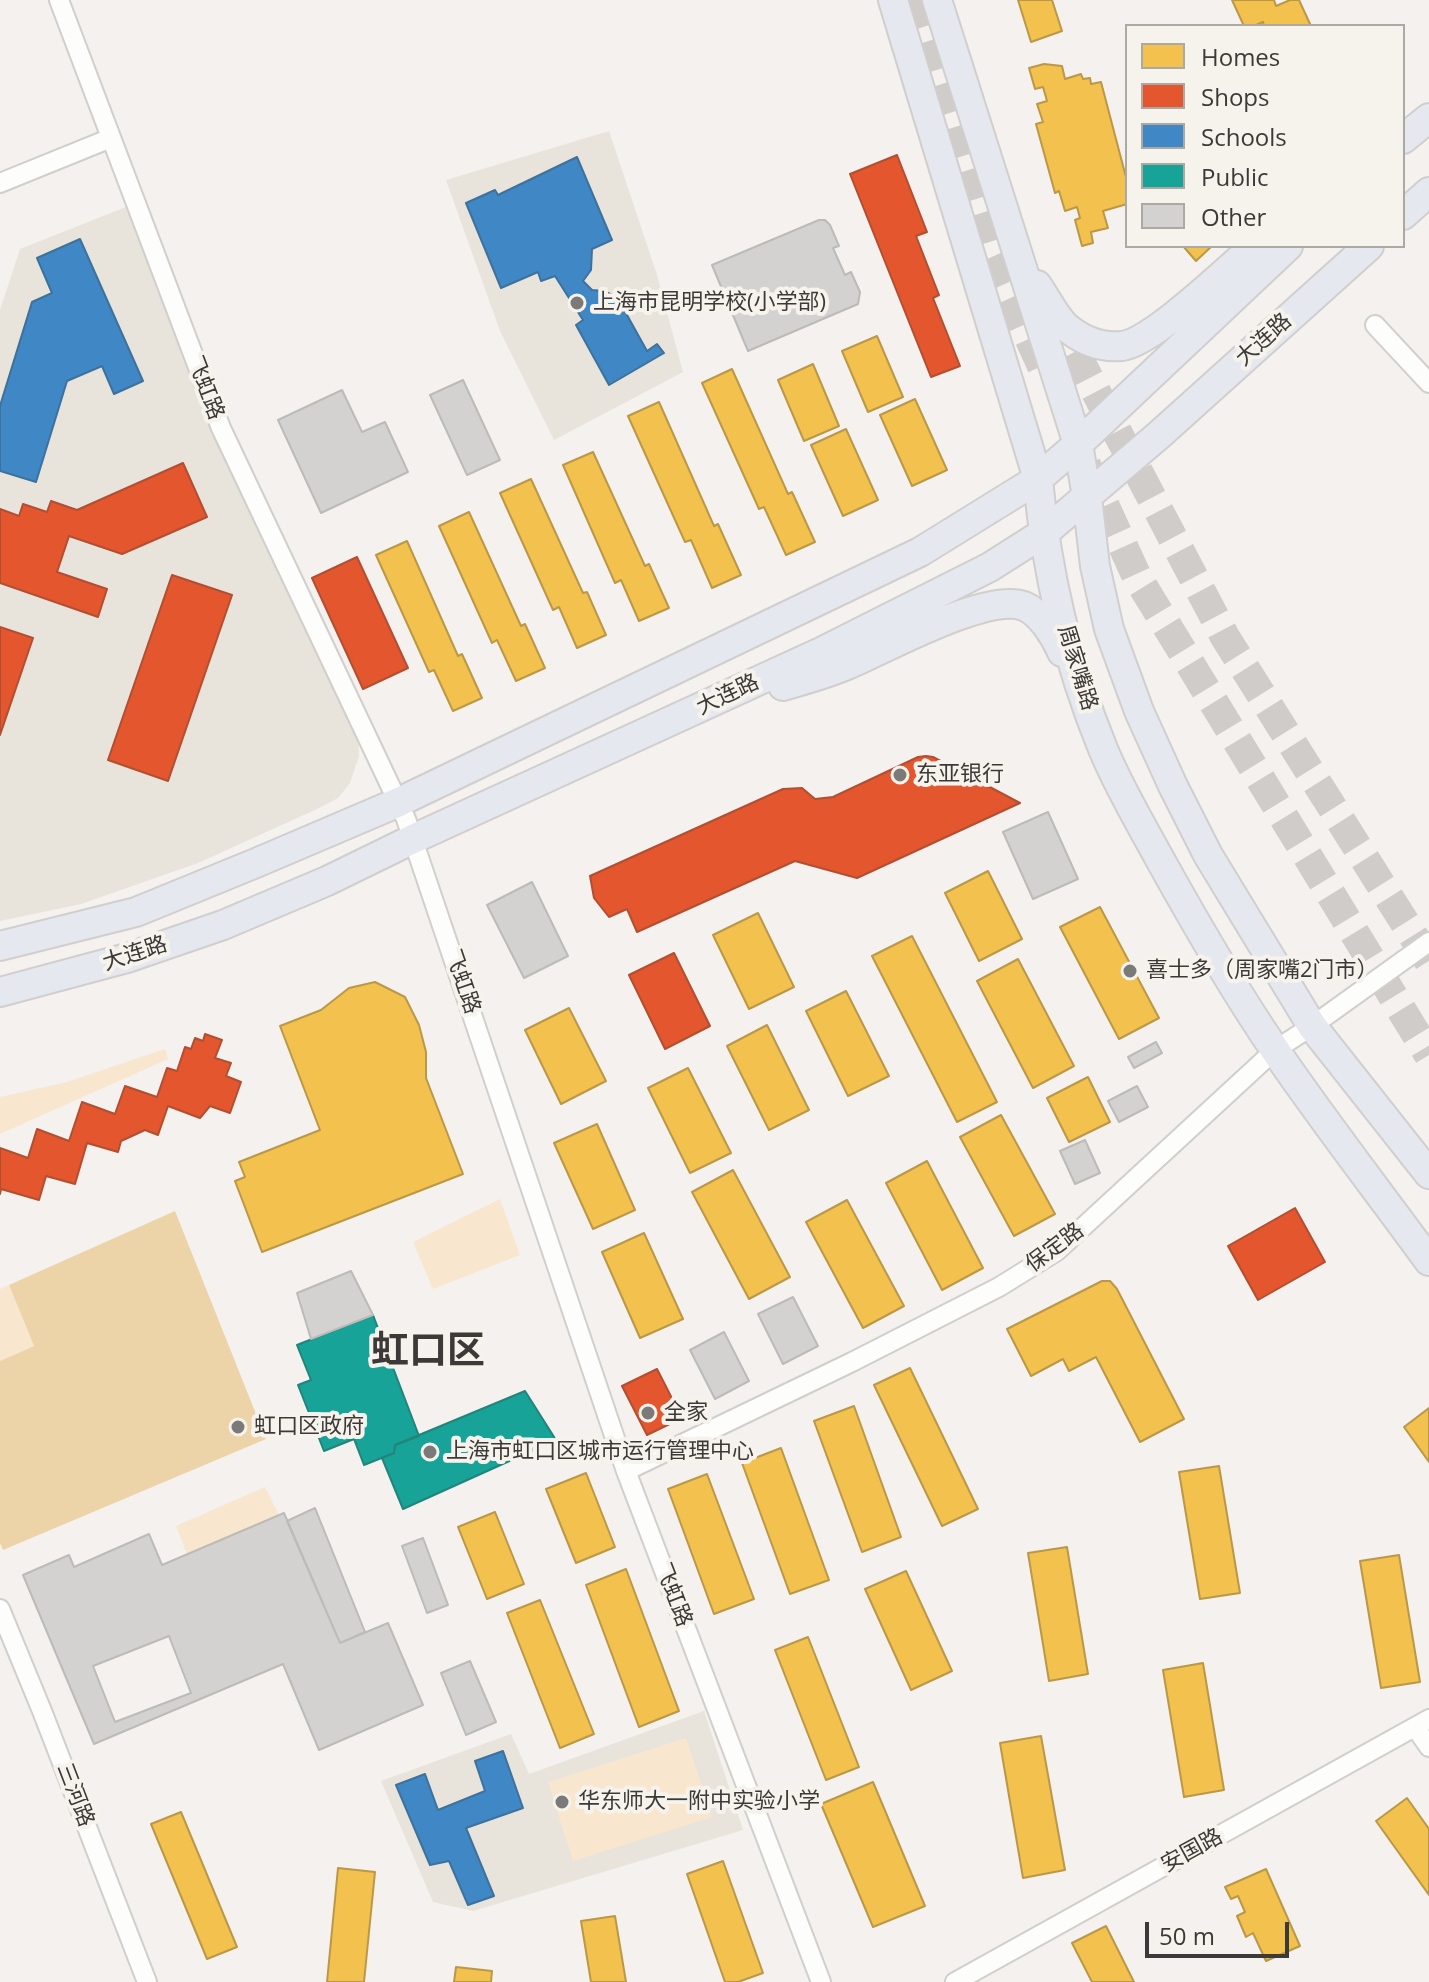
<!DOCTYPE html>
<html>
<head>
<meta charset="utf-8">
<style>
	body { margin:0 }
	#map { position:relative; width:1429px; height:1982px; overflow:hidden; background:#f4f1ee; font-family:"Open Sans",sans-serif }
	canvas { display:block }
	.legend { position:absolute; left:1125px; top:24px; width:280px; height:224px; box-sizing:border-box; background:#f6f2ec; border:2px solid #aca8a4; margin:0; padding:10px 14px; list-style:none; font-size:24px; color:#3c3a38 }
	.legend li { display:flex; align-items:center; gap:16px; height:40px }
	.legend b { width:40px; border:2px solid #aca8a4 }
	.scale { position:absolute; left:1145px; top:1922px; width:144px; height:36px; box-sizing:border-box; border:4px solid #3c3a38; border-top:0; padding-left:10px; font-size:24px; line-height:28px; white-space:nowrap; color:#3c3a38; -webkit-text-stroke:6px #f6f2ec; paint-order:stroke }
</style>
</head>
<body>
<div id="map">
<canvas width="1429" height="1982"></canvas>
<ul class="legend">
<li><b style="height:22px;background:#f2c14e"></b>Homes</li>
<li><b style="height:22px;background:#e4572e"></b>Shops</li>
<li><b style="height:22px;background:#3f88c5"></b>Schools</li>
<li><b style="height:22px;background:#17a398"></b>Public</li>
<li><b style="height:22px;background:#d4d2d0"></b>Other</li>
</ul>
<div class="scale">50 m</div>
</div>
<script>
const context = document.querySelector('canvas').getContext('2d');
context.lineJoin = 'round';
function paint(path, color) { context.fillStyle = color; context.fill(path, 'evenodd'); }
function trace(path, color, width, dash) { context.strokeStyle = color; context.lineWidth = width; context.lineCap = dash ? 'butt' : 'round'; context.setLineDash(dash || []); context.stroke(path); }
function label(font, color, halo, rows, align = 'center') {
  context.font = font + ' "Open Sans","Noto Sans SC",sans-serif'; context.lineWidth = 8; context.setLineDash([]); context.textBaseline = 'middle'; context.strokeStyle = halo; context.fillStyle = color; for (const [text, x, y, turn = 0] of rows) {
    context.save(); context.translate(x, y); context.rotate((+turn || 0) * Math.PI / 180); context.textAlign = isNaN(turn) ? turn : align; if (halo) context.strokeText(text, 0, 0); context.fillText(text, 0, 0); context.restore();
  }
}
const built = new Path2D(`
	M 609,131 L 657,275 L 683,372 L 554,440 L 500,331 L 446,180 Z
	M 126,207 L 199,398 L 358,731 L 359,756 L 350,783 L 338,798 L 317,809 L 198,863 L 81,904 L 0,921 L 0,310 L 20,249 Z
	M 704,1711 L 743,1830 L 473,1911 L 433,1902 L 381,1781 L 511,1734 L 529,1774 Z`);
const green = new Path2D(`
	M 165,1049 L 168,1059 L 0,1134 L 0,1097 L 67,1082 Z
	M 500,1199 L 520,1255 L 433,1289 L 413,1242 Z
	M 9,1285 L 34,1346 L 0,1361 L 0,1289 Z
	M 265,1487 L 279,1515 L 187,1554 L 176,1526 Z
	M 686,1738 L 712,1817 L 573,1861 L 548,1782 Z`);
const forest = new Path2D(`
	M 175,1211 L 266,1439 L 3,1550 L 0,1543 L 0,1361 L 34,1346 L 9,1285 Z`);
const homes = new Path2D(`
	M 1018,0 L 1052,0 L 1062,31 L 1031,42 Z
	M 1232,0 L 1274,0 L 1276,6 L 1290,0 L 1299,0 L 1311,26 L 1264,26 L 1263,22 L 1254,26 L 1244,26 Z
	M 1044,64 L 1062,66 L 1065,79 L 1081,74 L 1083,79 L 1090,78 L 1091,84 L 1101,82 L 1127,181 L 1127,204 L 1103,211 L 1108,228 L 1091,232 L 1093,243 L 1082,246 L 1075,220 L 1080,218 L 1077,207 L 1065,211 L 1059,191 L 1055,193 L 1036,124 L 1043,122 L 1037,104 L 1047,101 L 1043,87 L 1035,89 L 1029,68 Z
	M 1183,246 L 1212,246 L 1196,261 Z
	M 877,336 L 903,397 L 868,412 L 842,351 Z
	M 813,364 L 839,426 L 804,441 L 778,380 Z
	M 732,369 L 788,494 L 792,492 L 815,542 L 786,555 L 764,507 L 759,509 L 702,383 Z
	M 915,399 L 947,470 L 912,486 L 880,415 Z
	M 659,402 L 714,526 L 718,524 L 741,575 L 712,588 L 691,540 L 685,542 L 628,416 Z
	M 846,429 L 878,500 L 843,516 L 811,445 Z
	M 593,452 L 645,566 L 649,564 L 669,608 L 639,621 L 621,580 L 615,583 L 563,465 Z
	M 531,479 L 583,593 L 587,592 L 606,635 L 577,648 L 559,607 L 553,610 L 500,493 Z
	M 469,512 L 521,626 L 525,624 L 545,668 L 516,681 L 497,640 L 492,643 L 439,526 Z
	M 407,541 L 458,656 L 462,654 L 482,698 L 453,711 L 434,670 L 429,672 L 376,555 Z
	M 988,871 L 1022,939 L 979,961 L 945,893 Z
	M 1100,907 L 1159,1018 L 1119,1039 L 1060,927 Z
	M 758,913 L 794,987 L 749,1009 L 713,935 Z
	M 912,936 L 997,1102 L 957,1122 L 872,956 Z
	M 1018,959 L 1074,1066 L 1033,1088 L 977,981 Z
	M 375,982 L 405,997 L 419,1025 L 426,1052 L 426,1078 L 463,1174 L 262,1252 L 235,1181 L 245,1177 L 239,1162 L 320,1130 L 280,1026 L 321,1010 L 349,988 Z
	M 846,991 L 889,1076 L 848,1096 L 806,1011 Z
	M 569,1008 L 606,1081 L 561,1104 L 525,1030 Z
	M 767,1025 L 809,1110 L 769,1130 L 727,1046 Z
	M 688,1068 L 731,1153 L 690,1173 L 648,1088 Z
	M 1088,1077 L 1110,1122 L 1069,1142 L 1047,1098 Z
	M 1001,1115 L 1055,1214 L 1014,1236 L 960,1137 Z
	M 597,1124 L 635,1210 L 593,1229 L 554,1143 Z
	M 927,1161 L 983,1268 L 942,1290 L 886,1183 Z
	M 733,1170 L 790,1277 L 749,1299 L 692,1192 Z
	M 847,1200 L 904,1306 L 863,1328 L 806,1222 Z
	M 644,1233 L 683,1319 L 640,1338 L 602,1252 Z
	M 1102,1281 L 1110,1281 L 1117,1289 L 1184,1419 L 1140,1442 L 1096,1357 L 1069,1371 L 1063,1359 L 1031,1376 L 1007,1329 Z
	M 910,1368 L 978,1509 L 942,1526 L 874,1385 Z
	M 854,1406 L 901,1537 L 862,1552 L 814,1421 Z
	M 1429,1408 L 1429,1462 L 1404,1427 Z
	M 781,1448 L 829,1580 L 790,1594 L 742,1463 Z
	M 1219,1466 L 1240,1593 L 1200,1599 L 1179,1472 Z
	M 586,1473 L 615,1547 L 576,1563 L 546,1489 Z
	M 707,1474 L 754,1599 L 714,1614 L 668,1489 Z
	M 495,1512 L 524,1584 L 487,1599 L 458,1527 Z
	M 1067,1547 L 1088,1674 L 1049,1681 L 1028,1553 Z
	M 1399,1555 L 1420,1682 L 1381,1688 L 1360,1561 Z
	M 626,1569 L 679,1711 L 639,1727 L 586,1585 Z
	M 906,1571 L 952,1671 L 911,1690 L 865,1589 Z
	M 540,1600 L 594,1734 L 560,1748 L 507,1613 Z
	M 808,1637 L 859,1767 L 826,1780 L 775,1650 Z
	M 1203,1663 L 1224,1790 L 1184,1797 L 1163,1670 Z
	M 1041,1736 L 1065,1870 L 1023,1878 L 1000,1743 Z
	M 873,1782 L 925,1906 L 873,1927 L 821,1804 Z
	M 1407,1798 L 1429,1829 L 1429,1895 L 1376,1821 Z
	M 181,1812 L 237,1947 L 207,1959 L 151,1824 Z
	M 723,1861 L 763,1973 L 738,1982 L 725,1982 L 687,1874 Z
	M 338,1868 L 375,1872 L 364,1982 L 327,1982 Z
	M 1266,1869 L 1300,1946 L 1266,1961 L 1253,1933 L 1246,1937 L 1237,1916 L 1245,1912 L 1238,1896 L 1231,1899 L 1225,1887 Z
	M 615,1916 L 626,1982 L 591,1982 L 581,1921 Z
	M 1106,1926 L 1134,1982 L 1092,1982 L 1072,1943 Z
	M 456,1967 L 492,1971 L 491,1982 L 454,1982 Z`);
const shops = new Path2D(`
	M 897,155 L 927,232 L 916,236 L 939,295 L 933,298 L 960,366 L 931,377 L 850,174 Z
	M 183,463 L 207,517 L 122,554 L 69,536 L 57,572 L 107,589 L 98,617 L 0,583 L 0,509 L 19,516 L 23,504 L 47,512 L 51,501 L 77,510 Z
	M 357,557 L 408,668 L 363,689 L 312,578 Z
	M 172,575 L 232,595 L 168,781 L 108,760 Z
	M 0,627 L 33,638 L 0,735 Z
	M 926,756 L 933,757 L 1020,803 L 857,878 L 795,861 L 637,932 L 627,909 L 609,917 L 594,898 L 590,876 L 783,789 L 802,788 L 815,799 L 833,797 L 918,757 Z
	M 674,953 L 710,1026 L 665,1049 L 629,975 Z
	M 205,1034 L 222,1040 L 215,1058 L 231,1063 L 226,1076 L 241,1082 L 230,1113 L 210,1106 L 200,1118 L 168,1106 L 158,1135 L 145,1130 L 121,1141 L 118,1152 L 87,1143 L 75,1184 L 46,1176 L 39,1200 L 1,1189 L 0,1194 L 0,1148 L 28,1158 L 37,1129 L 69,1141 L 82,1102 L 115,1114 L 125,1086 L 157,1097 L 167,1068 L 177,1071 L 185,1047 L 191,1049 L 195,1038 L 203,1041 Z
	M 1295,1208 L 1325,1262 L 1258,1300 L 1228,1246 Z
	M 657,1369 L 682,1418 L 647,1435 L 622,1386 Z`);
const schools = new Path2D(`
	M 577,157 L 612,240 L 592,249 L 591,270 L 583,281 L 592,290 L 604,291 L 614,296 L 622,306 L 647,351 L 657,344 L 664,353 L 609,385 L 576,325 L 583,320 L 555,276 L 541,281 L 538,272 L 501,288 L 466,203 L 495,190 L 498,195 Z
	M 80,239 L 143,381 L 114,394 L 102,366 L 67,381 L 36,482 L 0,471 L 0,406 L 32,302 L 52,293 L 37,258 Z
	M 503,1751 L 523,1808 L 466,1828 L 494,1896 L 468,1905 L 449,1861 L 430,1865 L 396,1785 L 425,1774 L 438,1810 L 485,1791 L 475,1761 Z`);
const public = new Path2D(`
	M 373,1315 L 419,1436 L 395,1445 L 394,1453 L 364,1465 L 354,1439 L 324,1451 L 298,1385 L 311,1380 L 297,1345 Z
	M 525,1391 L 556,1440 L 403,1509 L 382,1458 L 394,1453 L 395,1445 Z`);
const building = new Path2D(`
	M 819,220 L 825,220 L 830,225 L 839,246 L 833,248 L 845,275 L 851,272 L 860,292 L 858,304 L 748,351 L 712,265 Z
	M 463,380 L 500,460 L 467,475 L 430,395 Z
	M 342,390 L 362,432 L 385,422 L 408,472 L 321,513 L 278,420 Z
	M 1048,812 L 1078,879 L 1033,899 L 1003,832 Z
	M 532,882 L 568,956 L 524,978 L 487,905 Z
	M 1156,1042 L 1162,1053 L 1134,1068 L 1128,1057 Z
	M 1137,1086 L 1148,1107 L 1119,1122 L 1108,1101 Z
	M 1085,1140 L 1100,1173 L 1075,1184 L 1060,1151 Z
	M 351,1271 L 373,1315 L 311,1339 L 297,1293 Z
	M 793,1297 L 818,1346 L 783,1364 L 758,1314 Z
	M 724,1332 L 749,1381 L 715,1399 L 690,1350 Z
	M 315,1508 L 365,1632 L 340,1643 L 287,1521 Z
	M 284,1513 L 340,1643 L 388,1623 L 423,1705 L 319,1750 L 283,1664 L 94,1744 L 23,1575 L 69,1555 L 74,1567 L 149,1534 L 162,1565 ZM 169,1636 L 191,1693 L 115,1722 L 93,1666 Z
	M 423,1538 L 448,1605 L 427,1613 L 402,1546 Z
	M 470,1661 L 496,1722 L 466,1735 L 441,1673 Z`);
const trunkTunnel = new Path2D(`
	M 909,0 L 987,245 L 1047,377
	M 1054,312 L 1225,637 L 1429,961
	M 1086,465 L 1137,577 L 1429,1055`);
const minor = new Path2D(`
	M 59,0 L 221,428 L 406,819 L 626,1471 L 821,1982
	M 0,183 L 111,138
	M 1375,325 L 1429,383
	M 626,1471 L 852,1362 L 999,1287 L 1057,1251 L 1275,1050 L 1312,1026 L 1429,942
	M 0,1609 L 42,1711 L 147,1982
	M 1415,1727 L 1429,1747
	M 955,1982 L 1429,1719`);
const primary = new Path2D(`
	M 893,0 L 1038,479 C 1046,571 1068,663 1103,749 C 1119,788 1142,826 1162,863 C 1197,926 1234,990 1275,1050 C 1324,1122 1378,1191 1429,1261
	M 937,0 L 1078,444 L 1087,497 L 1095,566 L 1109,629 L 1139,711 L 1173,786 L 1208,855 L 1312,1026 L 1429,1174
	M 1403,139 L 1429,118
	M 1403,215 L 1429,192
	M 1037,285 C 1046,298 1054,315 1065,326 C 1081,340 1100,348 1122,346 C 1153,342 1228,269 1255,246
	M 783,686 C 804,680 826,674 847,665 C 885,649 987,592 1024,606 C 1041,613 1055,636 1062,652
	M 0,946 L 136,912 L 256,863 L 399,802 L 920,552 L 1038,479 L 1078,444 L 1288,246
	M 0,992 L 127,958 L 223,925 L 327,881 L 413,839 L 821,652 L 990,567 L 1045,532 L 1159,435 L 1369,246`);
const markers = [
	[577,303,8,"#7c7a78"],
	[900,775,8,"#7c7a78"],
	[1130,971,8,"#7c7a78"],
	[648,1413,8,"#7c7a78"],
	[238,1427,8,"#7c7a78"],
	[430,1452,8,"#7c7a78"],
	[562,1802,8,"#7c7a78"]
];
const poiNames = [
	["上海市昆明学校(小学部)",593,303],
	["东亚银行",916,775],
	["喜士多（周家嘴2门市）",1146,971],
	["全家",664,1413],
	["虹口区政府",254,1427],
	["上海市虹口区城市运行管理中心",446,1452],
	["华东师大一附中实验小学",578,1802]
];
const streetNames = [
	["大连路",1264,340,-42],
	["飞虹路",205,388,69],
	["周家嘴路",1077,668,73],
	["大连路",728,695,-25],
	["大连路",135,954,-18],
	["飞虹路",462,982,71],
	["保定路",1055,1248,-37],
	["飞虹路",673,1595,69],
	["三河路",75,1795,69],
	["安国路",1192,1851,-29]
];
const townNames = [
	["虹口区",428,1352]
];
paint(built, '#e8e3db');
paint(green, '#f8e7ce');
paint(forest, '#edd3a8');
paint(homes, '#f2c14e');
trace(homes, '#bb9847', 2);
paint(shops, '#e4572e');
trace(shops, '#b24e31', 2);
paint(schools, '#3f88c5');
trace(schools, '#3e719b', 2);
paint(public, '#17a398');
trace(public, '#22847b', 2);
paint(building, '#d4d2d0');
trace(building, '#bcbbb8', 2);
trace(trunkTunnel, '#cfccca', 30, [30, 15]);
trace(minor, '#d1cfcc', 22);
trace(primary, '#d0cfcd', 32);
trace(minor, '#fdfdfc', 18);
trace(primary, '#e6e8ef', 28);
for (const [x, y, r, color] of markers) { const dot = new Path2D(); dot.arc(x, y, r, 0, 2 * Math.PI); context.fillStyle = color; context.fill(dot); trace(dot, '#f6f2ec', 3); }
label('22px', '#3c3a38', '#f6f2ec', poiNames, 'left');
label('22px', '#3c3a38', '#f6f2ec', streetNames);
label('bold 38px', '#3c3a38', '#f6f2ec', townNames);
</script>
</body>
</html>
